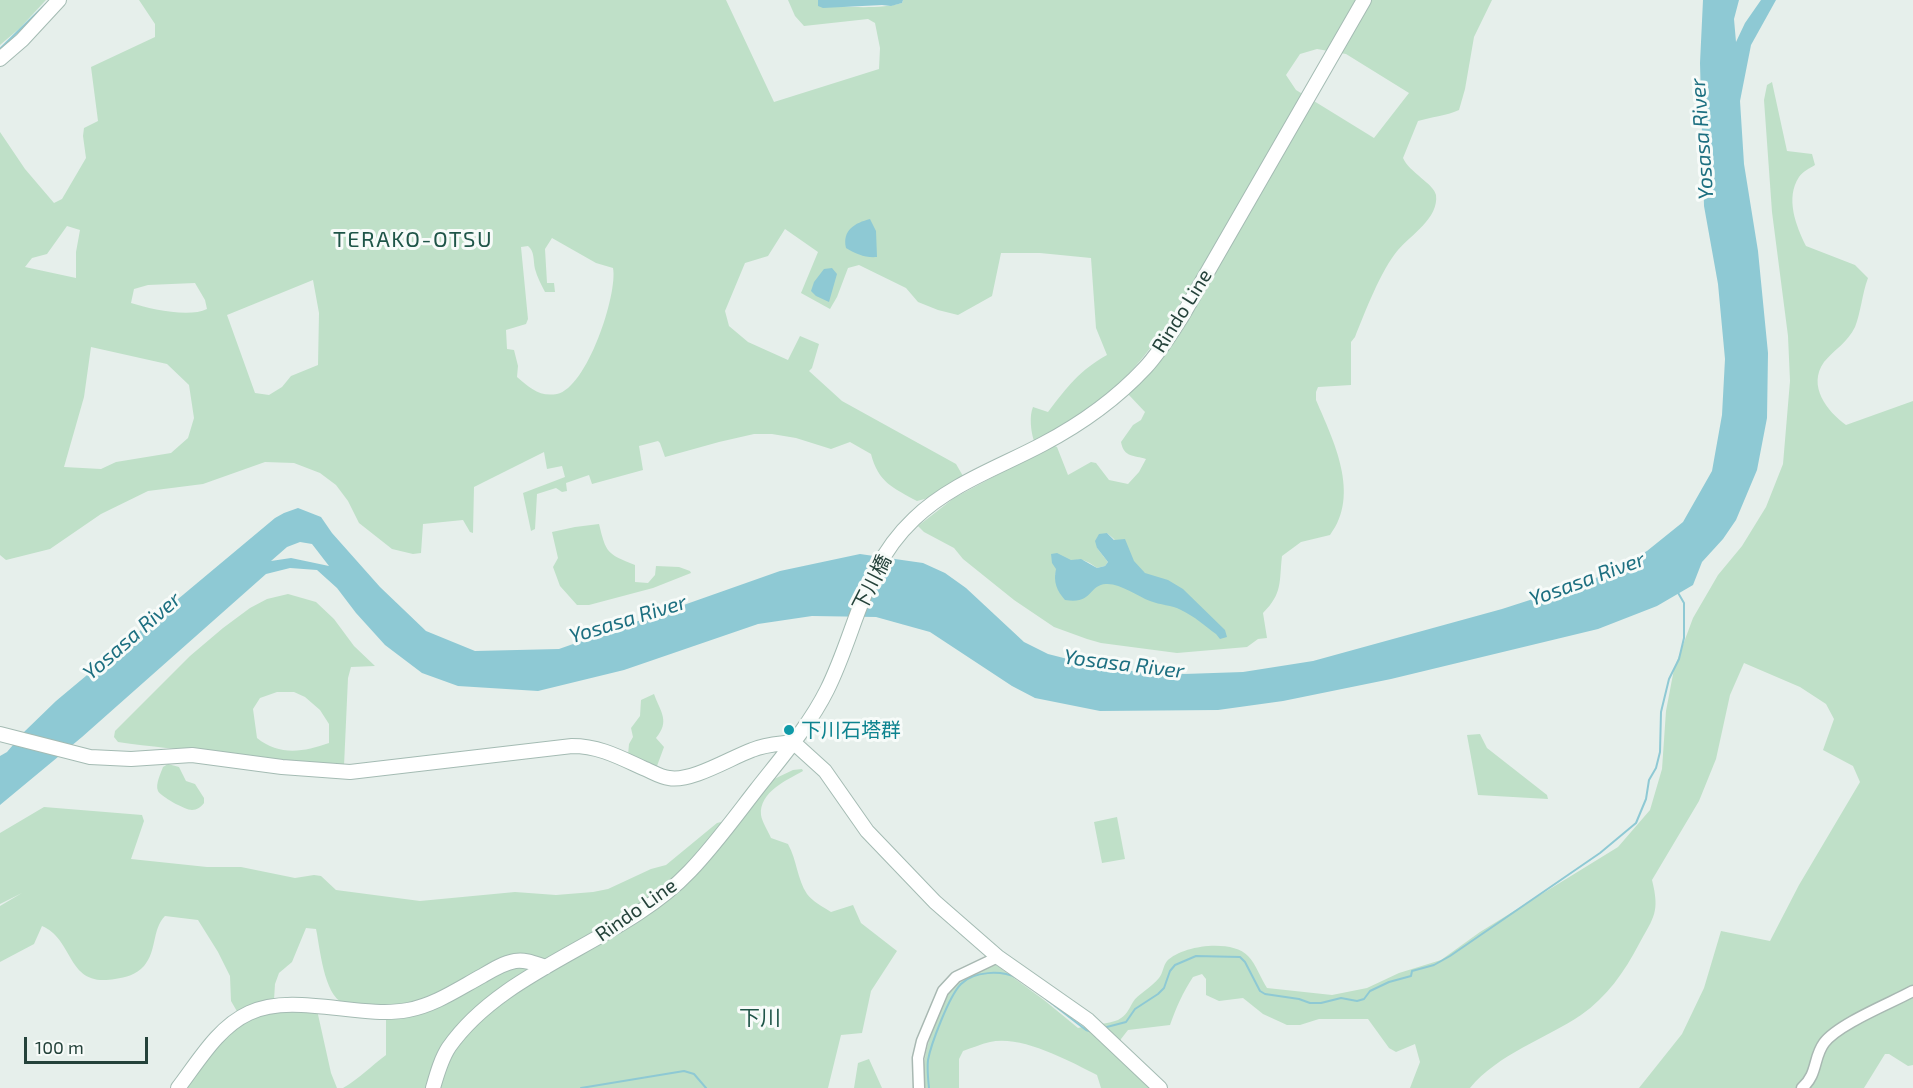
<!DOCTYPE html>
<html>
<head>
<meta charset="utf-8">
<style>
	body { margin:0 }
	#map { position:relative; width:1913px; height:1088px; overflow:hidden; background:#e6efeb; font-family:"Exo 2",sans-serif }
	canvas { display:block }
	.scale { position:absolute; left:24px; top:1037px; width:124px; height:27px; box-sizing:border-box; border:3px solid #24423a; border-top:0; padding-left:8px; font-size:18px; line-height:21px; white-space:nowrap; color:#24423a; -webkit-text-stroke:4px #f7fbf9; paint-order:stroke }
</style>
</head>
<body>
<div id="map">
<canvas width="1913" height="1088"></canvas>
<div class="scale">100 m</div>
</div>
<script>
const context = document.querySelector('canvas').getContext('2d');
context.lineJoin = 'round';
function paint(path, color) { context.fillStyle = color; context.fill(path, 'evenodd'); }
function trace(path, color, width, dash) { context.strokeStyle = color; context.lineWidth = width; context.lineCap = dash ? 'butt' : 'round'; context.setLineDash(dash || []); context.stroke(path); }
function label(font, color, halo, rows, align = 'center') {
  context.font = font + ' "Exo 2","Noto Sans JP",sans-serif'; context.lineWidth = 6; context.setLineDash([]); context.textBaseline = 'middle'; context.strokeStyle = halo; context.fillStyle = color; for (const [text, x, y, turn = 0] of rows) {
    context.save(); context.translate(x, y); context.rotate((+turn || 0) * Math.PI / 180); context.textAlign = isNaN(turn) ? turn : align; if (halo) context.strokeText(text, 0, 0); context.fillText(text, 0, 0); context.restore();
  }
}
const green = new Path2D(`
	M 0,0 L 46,0 L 20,28 L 0,45 Z
	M 139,0 L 726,0 L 774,102 L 879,69 L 880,48 L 875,23 L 868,19 L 804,26 L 795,16 L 788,0 L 818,0 L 818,6 C 842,6 880,10 902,3 L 903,0 L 1492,0 L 1474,37 L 1465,89 L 1459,110 C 1446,116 1431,117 1418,121 L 1403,158 C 1409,172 1434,184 1436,195 C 1439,218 1411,235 1398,250 C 1381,270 1365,312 1355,337 L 1351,342 L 1351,385 L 1318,387 L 1316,392 L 1316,400 C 1333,440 1361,494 1330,535 L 1301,542 L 1282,556 C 1279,582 1283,593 1263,613 L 1267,638 L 1258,639 L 1247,647 L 1177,653 L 1101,643 L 1087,639 L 1054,627 L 1014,600 L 963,559 L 954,548 L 924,532 L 918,526 L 954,498 L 1053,445 L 1057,447 L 1068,475 L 1091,462 L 1096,463 L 1109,480 L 1128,484 L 1139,472 L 1146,459 C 1134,455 1124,458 1121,442 L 1133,425 L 1141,420 L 1145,412 L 1128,394 L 1182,331 L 1205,287 L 1194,280 C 1173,316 1149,356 1118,384 C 1093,407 1064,425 1034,441 C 1031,432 1029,416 1033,407 L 1048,412 C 1067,387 1080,370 1107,355 L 1096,328 L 1091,258 L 1040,253 L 1001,253 L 992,296 L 958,315 L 938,310 L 918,302 L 906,288 L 859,265 L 848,268 L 837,297 L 830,309 L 801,293 L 818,252 L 785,229 L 768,256 L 745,263 L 725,311 L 729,326 L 748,342 L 788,360 L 800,336 L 819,344 L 812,368 L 809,371 L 842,401 L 956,464 L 963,476 L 936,496 L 917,501 C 893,488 878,482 871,454 L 850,442 L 831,449 L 796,438 L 772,434 L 754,434 L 719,442 L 665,457 L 660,443 L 658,441 L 639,446 L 643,470 L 592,484 L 589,475 L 566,483 L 567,491 L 562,492 L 556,488 L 537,494 L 535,529 L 531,531 L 523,493 L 565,477 L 562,466 L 547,469 L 544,452 L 474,487 L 473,533 L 470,532 L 463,520 L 423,524 L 421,553 L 413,554 L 392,549 L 359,523 L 348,501 L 336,485 L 320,473 L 294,463 L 265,462 L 203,484 L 148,491 L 101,514 L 50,549 L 6,560 L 0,555 L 0,132 L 25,169 L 54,203 L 62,199 L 86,158 L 83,136 L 84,128 L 98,121 L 91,67 L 155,37 L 155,24 ZM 1317,49 L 1346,54 L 1409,93 L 1374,138 L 1296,90 L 1286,75 L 1300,54 ZM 67,226 L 80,230 L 76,252 L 76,278 L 25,267 L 32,258 L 47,254 ZM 552,238 L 596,263 L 613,268 C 618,294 587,388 557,394 C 539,397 530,388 517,377 L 518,366 L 514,350 L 507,349 L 506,330 L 526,324 L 528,319 L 521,247 L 528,246 C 535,252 533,260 535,269 C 537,277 541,284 545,292 L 555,292 L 554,283 L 547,283 L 545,249 ZM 313,280 L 319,313 L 318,365 L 291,376 L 282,387 L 269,395 L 255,393 L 227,315 ZM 195,283 L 205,300 L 207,309 C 189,318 150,309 131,303 L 134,289 L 148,285 ZM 91,347 L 167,364 L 189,385 L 194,418 L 188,438 L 171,453 L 116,462 L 101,469 L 64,467 L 84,397 ZM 1107,533 L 1114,539 L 1124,559 L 1141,577 L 1099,583 L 1055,575 L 1057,569 C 1073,559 1080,555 1097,568 L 1105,566 L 1108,562 L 1097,548 Z
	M 1772,82 L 1787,151 L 1812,154 L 1815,165 C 1810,168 1802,172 1799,177 C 1785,198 1796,226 1806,246 L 1855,265 L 1868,278 C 1862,294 1861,312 1855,327 C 1848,342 1834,350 1824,362 C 1807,386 1827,411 1846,425 L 1913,401 L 1913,1065 L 1908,1066 L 1889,1054 L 1885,1054 L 1864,1088 L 1639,1088 L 1682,1034 L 1704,988 L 1721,931 L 1770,941 L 1799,885 L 1860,782 L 1853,766 L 1823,750 L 1834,719 L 1826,704 L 1800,687 L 1744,663 L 1730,695 L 1716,759 L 1699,801 L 1652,880 C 1660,912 1654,917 1639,944 C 1625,971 1607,997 1581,1015 C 1545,1039 1498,1054 1470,1088 L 1410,1088 L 1420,1062 L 1415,1044 L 1396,1052 L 1389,1048 L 1368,1019 L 1319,1019 L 1300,1025 L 1287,1025 L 1263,1014 L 1243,998 L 1219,1001 L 1206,995 L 1206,979 L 1202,974 L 1193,977 C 1183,992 1176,1008 1170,1025 L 1128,1030 L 1121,1039 L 1119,1051 L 1156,1088 L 1101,1088 L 1097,1075 C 1069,1061 1022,1035 990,1042 C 981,1044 972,1048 963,1051 L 959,1059 L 959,1088 L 923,1088 C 923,1055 928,1041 940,1010 C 943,1003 945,994 950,988 C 960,975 981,968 996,965 L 1044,1000 L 1078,1028 C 1089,1025 1109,1024 1118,1020 C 1126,1016 1129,1009 1133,1002 C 1137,995 1152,987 1159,978 C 1163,973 1163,966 1167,961 C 1183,945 1232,939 1248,956 C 1256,964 1261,979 1267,988 L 1332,995 L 1367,988 L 1399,973 L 1441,960 L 1480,932 L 1618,847 L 1650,810 L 1662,769 L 1666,711 L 1674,669 L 1693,618 L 1718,575 L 1742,546 L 1766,507 L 1783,464 L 1790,381 L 1788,336 L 1772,212 L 1764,100 L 1767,85 Z
	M 599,524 C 606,553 607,554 635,565 L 635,582 L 648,583 L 655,575 L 656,566 L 679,567 L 690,571 L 691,573 L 653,588 L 589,605 L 577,605 L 560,586 L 553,567 L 558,558 L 552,532 L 575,527 Z
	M 288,594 L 316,602 L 334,619 L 354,646 L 375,666 L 351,667 L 348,678 L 344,766 C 301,765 258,758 215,753 C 182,749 150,747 118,742 L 114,737 L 115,731 L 190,656 L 223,628 L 250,608 L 267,599 ZM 277,692 L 294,692 L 305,697 L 320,710 L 329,724 L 329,743 C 304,752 279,756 257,738 L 253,709 L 260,698 Z
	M 654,694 C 661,713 670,721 656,738 L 664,747 L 657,766 L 658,769 L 628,755 L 629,744 L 633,737 L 631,728 L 640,716 L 641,700 Z
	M 1480,734 L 1487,748 L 1547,795 L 1548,799 L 1478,795 L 1467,735 Z
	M 168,764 L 179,767 L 186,781 L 195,784 L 204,798 L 204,803 C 201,807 197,810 192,810 C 185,810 160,796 158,791 C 155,784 161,773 163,767 Z
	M 802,769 L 803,771 C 787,780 759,792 761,815 C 762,822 768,831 771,838 L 788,844 C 797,860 797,879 807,894 C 812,901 823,907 831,912 L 853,905 L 861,923 L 897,951 L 871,991 L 862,1033 L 841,1035 L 828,1088 L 343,1088 C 359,1079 371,1066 386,1055 L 386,1006 C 372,1006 356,1008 343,1003 C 324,995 320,948 316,929 L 306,928 L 292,962 L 279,973 L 275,984 L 274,1000 L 317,1010 L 331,1073 L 337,1088 L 182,1088 L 221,1040 L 242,1020 L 231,1001 L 230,976 L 218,952 L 198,920 L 165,916 C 152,929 157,951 144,966 C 136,975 126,977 115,979 C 66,988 75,940 42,926 L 34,944 L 0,962 L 0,906 L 22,893 L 0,904 L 0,833 L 44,807 L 142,815 L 144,821 L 131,859 L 207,867 L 241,867 L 295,878 L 314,875 L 321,876 L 336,890 L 420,901 L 515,892 L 556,895 L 593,892 L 608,889 L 651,869 L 666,865 L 717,823 L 740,817 L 772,780 L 793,770 Z
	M 1117,817 L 1125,859 L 1102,863 L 1094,822 Z
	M 869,1059 L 882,1088 L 854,1088 L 858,1063 Z`);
const water = new Path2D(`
	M 818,0 L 903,0 L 902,3 L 891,6 L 882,5 L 823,8 L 818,6 Z
	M 1703,0 L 1739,0 L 1734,19 L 1736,42 L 1745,23 L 1761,0 L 1776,0 L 1751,45 L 1740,101 L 1744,164 L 1758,251 L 1768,353 L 1767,418 L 1757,470 L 1736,520 L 1723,539 L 1702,562 L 1693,585 L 1657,606 L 1598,629 L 1391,679 L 1283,701 L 1218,710 L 1100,711 L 1035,698 L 1012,686 L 930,632 L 876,617 L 812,616 L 758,624 L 624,670 L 538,691 L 458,686 L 422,673 L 385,645 L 356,613 L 337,588 L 317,570 L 290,568 L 266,574 L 82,737 L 0,805 L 0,756 L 7,752 L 24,732 L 56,701 L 275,518 L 284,513 L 298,508 L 321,517 L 332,533 L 380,587 L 426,631 L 475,651 L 559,649 L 780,571 L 860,554 L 923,563 L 945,573 L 966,588 L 1024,642 L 1048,654 L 1103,668 L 1149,673 L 1184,674 L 1243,672 L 1313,661 L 1502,609 L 1592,580 L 1647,551 L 1683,522 L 1712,471 L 1722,415 L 1725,359 L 1718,284 L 1704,206 L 1700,63 ZM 300,542 L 312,544 L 329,566 L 291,558 L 271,561 L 287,547 Z
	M 870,219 L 876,231 L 877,257 C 865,258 856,254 846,248 C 842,230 855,223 870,219 Z
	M 832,268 L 837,274 L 829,302 L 816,296 L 811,291 L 814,282 L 824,269 Z
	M 1107,533 L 1114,540 L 1125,539 L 1134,561 L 1145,573 L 1168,580 L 1183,589 L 1225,630 L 1227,637 L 1220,639 L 1216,634 C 1205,626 1194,616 1181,610 C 1172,605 1160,605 1150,601 C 1137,596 1120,583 1106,584 C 1088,585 1093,605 1065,600 C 1057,591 1053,582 1056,569 L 1052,563 L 1051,554 L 1057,553 L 1071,560 L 1081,559 L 1097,568 L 1105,566 L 1108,562 L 1097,548 L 1095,541 L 1099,534 Z`);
const stream = new Path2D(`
	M 0,49 L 50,0
	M 1046,999 L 1086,1030 L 1092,1032
	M 1103,1028 L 1126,1022 L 1135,1009 L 1158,994 L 1164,988 L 1170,971 L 1175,965 L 1196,956 L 1240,957 L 1245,962 L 1260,991 L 1265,994 L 1299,999 L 1310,1003 L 1321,1003 L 1341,998 L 1357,1001 L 1364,999 L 1370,991 L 1389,982 L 1411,976 L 1412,971 L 1434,965 L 1450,956 L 1600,853 L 1636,823 L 1646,799 L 1649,780 L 1656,768 L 1660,752 L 1661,712 L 1669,679 L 1679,659 L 1684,638 L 1684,603 L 1677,591
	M 581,1088 L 684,1071 L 694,1074 L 706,1088
	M 929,1088 C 928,1079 927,1070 928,1060 C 931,1044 949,996 961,984 C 974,971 1001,970 1017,978`);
const street = new Path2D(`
	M 919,1088 L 918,1058 L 922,1041 L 943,991 L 956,977 L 998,957
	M 1802,1088 C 1818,1074 1813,1058 1824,1043 C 1838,1024 1891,1003 1913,991`);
const secondary = new Path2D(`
	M 0,59 L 22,40 L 59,0
	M 0,734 L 90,757 L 131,759 L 192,755 L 282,767 L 350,772 L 572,746 C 599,746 619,757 643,768 C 651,771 660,777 669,778 C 692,782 730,758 752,750 C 766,744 779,744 793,742 L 825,771 L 867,831 L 935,902 L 998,957 L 1088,1020 L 1160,1088
	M 178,1088 C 198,1062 218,1027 249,1013 C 294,992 360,1019 408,1010 C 435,1005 458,989 482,976 C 492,970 503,963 515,961 C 526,959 536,964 546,967
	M 433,1088 C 437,1074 441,1059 449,1047 C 505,967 623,942 690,871 C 714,846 735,817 756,790 C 781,758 809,726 827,690 C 857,630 862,568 914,519 C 950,484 1000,467 1043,444 C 1081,424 1116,399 1145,368 C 1159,353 1170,335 1181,318 L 1364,0`);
const markers = [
	[789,730,6,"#0f9aa8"]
];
const streetNames = [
	["Rindo Line",1182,311,-58],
	["下川橋",872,583,-63],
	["Rindo Line",636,910,-35]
];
const cultureNames = [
	["下川石塔群",801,730]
];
const waterNames = [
	["Yosasa River",1702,139,-94],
	["Yosasa River",1587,579,-20],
	["Yosasa River",628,619,-17],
	["Yosasa River",132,636,-41],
	["Yosasa River",1124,664,7]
];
const neighbourhoodNames = [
	["下川",760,1018]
];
const quarterNames = [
	["TERAKO-OTSU",413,240]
];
paint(green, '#bfe0c8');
paint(water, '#8ec9d4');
trace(stream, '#8ec9d4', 2);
trace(street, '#a8b8b2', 13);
trace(secondary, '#a4bbb3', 16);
trace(street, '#fff', 10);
trace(secondary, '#fff', 14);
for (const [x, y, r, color] of markers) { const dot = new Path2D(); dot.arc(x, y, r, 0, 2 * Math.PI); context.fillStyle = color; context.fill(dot); trace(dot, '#f7fbf9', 2); }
label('20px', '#24423a', '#f7fbf9', streetNames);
label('20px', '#0d838f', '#f7fbf9', cultureNames, 'left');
label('italic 21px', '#1c6f80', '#f7fbf9', waterNames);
label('21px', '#1f5548', '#f7fbf9', neighbourhoodNames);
context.letterSpacing = '1.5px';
label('22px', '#1f5548', '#f7fbf9', quarterNames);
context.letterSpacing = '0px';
</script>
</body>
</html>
